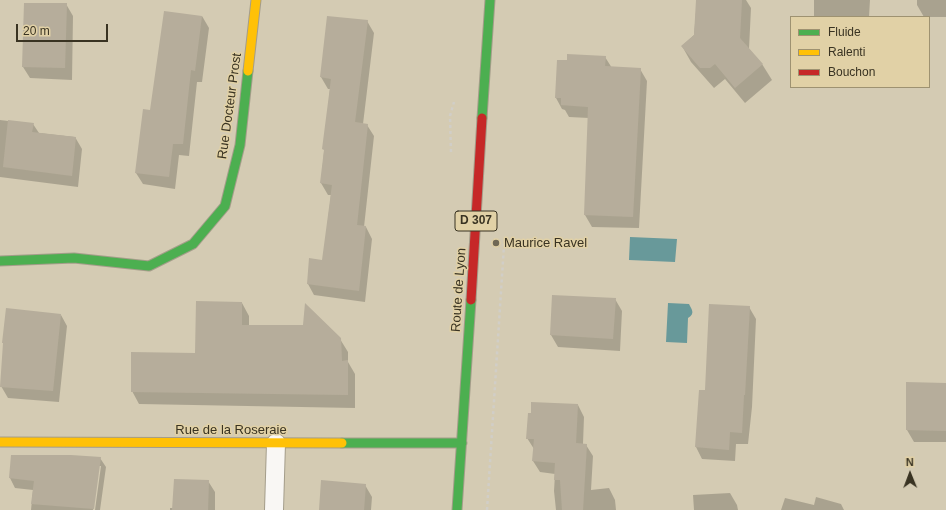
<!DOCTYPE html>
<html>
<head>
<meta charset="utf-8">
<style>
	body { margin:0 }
	#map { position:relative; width:946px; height:510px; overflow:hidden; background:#d4cbb3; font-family:Arial,sans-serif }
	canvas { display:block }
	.legend { position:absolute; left:790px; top:16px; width:140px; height:72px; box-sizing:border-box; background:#e1d1a6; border:1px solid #9e9271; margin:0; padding:5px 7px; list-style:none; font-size:12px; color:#393322 }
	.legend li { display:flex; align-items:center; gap:8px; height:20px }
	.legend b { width:20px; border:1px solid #9e9271 }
	.north { position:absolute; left:890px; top:454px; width:40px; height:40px; -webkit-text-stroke:3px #e1d1a6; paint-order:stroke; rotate:359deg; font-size:11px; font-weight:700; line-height:16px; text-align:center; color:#393322 }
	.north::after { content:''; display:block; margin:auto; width:14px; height:18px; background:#393322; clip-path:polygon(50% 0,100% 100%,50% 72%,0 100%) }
	.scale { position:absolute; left:16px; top:24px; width:92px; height:18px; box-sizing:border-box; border:2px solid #393322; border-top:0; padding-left:5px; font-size:12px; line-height:14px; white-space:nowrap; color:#393322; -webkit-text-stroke:3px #e1d1a6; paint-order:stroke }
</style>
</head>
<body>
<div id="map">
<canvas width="946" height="510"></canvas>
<ul class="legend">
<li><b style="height:5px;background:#4caf50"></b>Fluide</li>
<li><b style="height:5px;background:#ffc107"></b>Ralenti</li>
<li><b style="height:5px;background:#c62828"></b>Bouchon</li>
</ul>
<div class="north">N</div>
<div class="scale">20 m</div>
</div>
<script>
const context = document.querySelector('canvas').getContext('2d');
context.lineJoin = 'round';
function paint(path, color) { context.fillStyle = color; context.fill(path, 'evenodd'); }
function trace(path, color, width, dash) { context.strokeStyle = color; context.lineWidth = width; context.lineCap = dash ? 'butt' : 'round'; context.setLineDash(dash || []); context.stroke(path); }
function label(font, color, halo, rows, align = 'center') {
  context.font = font + ' Arial,sans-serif'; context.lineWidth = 3; context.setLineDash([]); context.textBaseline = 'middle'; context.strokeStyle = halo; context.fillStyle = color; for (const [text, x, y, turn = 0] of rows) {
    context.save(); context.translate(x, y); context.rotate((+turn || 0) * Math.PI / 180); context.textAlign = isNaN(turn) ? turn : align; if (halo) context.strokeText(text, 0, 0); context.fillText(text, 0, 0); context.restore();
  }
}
const water = new Path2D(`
	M 630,237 L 677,239 L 675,262 L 629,260 Z
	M 668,303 L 689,304 C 691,309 696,313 688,318 L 687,343 L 666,342 Z`);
const shadow = new Path2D(`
	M 697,0 L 746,0 L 751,8 L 749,49 L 762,64 L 772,80 L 745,103 L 725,79 L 714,88 L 691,62 L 682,46 L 694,35 Z
	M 814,0 L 870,0 L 869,17 L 814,17 Z
	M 917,0 L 946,0 L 946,17 L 924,17 L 917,5 Z
	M 66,4 L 73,16 L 72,80 L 30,78 L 23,67 Z
	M 202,16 L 209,28 L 202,82 L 197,82 L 189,156 L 179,155 L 175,189 L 143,184 L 136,173 L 151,111 Z
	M 328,17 L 367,21 L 374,33 L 363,124 L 367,125 L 374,136 L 364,227 L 366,227 L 372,239 L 365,302 L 314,295 L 308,284 L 323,261 L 331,195 L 328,195 L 321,183 L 330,89 L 328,89 L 321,77 Z
	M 605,57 L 612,68 L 640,69 L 647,81 L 639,228 L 592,227 L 585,215 L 589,118 L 569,117 L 565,110 L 562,109 L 556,98 Z
	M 0,120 L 33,124 L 39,133 L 75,137 L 82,149 L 78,187 L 0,177 Z
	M 615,299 L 622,311 L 620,351 L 558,347 L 551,335 Z
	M 242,303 L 249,316 L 249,326 L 340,339 L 348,352 L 348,362 L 355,374 L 355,408 L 139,404 L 132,391 L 196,354 Z
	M 749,307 L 756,319 L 752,407 L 748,444 L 736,444 L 735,461 L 702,459 L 696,447 L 700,391 L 706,391 Z
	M 61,315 L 67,326 L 59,402 L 8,398 L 1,386 L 4,346 L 3,343 Z
	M 907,383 L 946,384 L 946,442 L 914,442 L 907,430 Z
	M 578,405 L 584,417 L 583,444 L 586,445 L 593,456 L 591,490 L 609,488 L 615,500 L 616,510 L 556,510 L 554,491 L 555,474 L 540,472 L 533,461 L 534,449 L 527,438 Z
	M 100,458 L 106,467 L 100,510 L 95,510 L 101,466 L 99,466 L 93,510 L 31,510 L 33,490 L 15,488 L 10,478 Z
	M 208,481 L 215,492 L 215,510 L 170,510 L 170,508 L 174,508 Z
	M 365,485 L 372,497 L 371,510 L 320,510 Z
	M 730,493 L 737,505 L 738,510 L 694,510 L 693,495 Z
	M 816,497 L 841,504 L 844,510 L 781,510 L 785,498 L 814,505 Z`);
const building = new Path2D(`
	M 696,0 L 742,0 L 740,38 L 763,64 L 735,88 L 715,64 L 710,68 L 700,68 L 681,46 L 694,35 Z
	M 24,3 L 67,3 L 65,68 L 22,67 Z
	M 164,11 L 202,16 L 195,71 L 191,70 L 183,144 L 173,144 L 169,177 L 135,173 L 143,109 L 150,110 Z
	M 327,16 L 368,20 L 355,122 L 368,124 L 357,225 L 366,226 L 359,291 L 307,284 L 309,258 L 322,260 L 332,185 L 320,183 L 324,150 L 322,149 L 331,79 L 320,77 Z
	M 567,54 L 606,56 L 605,66 L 641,68 L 633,217 L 584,215 L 588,107 L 561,105 L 561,98 L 555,98 L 557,60 L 567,60 Z
	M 8,120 L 34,123 L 32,132 L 76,137 L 72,176 L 3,167 Z
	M 552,295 L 616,298 L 613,339 L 550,335 Z
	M 196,301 L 242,302 L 242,325 L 303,325 L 305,303 L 341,338 L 342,361 L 348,360 L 348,395 L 131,392 L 131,352 L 195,353 Z
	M 709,304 L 750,306 L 745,395 L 744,395 L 742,433 L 730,432 L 729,450 L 695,447 L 699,390 L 705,390 Z
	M 6,308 L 61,314 L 53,391 L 0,387 L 3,343 L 2,343 Z
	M 906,382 L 946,383 L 946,431 L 906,430 Z
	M 531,402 L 578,404 L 576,443 L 587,444 L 583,510 L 562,510 L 560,480 L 554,480 L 555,463 L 532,461 L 534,439 L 526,439 L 528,413 L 531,413 Z
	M 11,455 L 71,455 L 101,457 L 94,509 L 31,504 L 34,481 L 9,478 Z
	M 174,479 L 209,480 L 208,510 L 172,510 Z
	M 321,480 L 366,484 L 364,510 L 319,510 Z`);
const path = new Path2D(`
	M 451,152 L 450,116 L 454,102
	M 487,510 L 504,245 L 503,241`);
const lane = new Path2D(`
	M 274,510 L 276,443`);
const fast = new Path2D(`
	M 482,118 L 490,0
	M 0,261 L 74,258 L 149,266 L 193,244 L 225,206 L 240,145 L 248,71
	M 342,443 L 462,443
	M 457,510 L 471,300`);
const slow = new Path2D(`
	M 248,71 L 256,0
	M 0,442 L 342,443`);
const jam = new Path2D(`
	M 471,300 L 482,118`);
const markers = [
	[496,243,4,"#6f6855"]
];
const shields = [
	[476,221,42]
];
const shieldNames = [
	["D 307",476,221]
];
const streetNames = [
	["Rue Docteur Prost",230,106,-82],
	["Route de Lyon",459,290,-86],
	["Rue de la Roseraie",231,430]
];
const poiNames = [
	["Maurice Ravel",504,243]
];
paint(water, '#68999a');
paint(shadow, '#0003');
paint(building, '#b6ad9b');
trace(lane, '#a49d8a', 20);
trace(fast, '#a49d8a', 11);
trace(slow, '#a49d8a', 11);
trace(jam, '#a49d8a', 11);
trace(path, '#d1cec7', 2.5, [3, 3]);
trace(lane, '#f9f7f4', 18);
trace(fast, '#4caf50', 9);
trace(slow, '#ffc107', 9);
trace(jam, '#c62828', 9);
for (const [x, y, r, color] of markers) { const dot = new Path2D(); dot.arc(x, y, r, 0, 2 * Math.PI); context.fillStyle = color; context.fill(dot); trace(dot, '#e1d1a6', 1.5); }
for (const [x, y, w] of shields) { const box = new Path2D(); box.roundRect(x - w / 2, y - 10, w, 20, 3); context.fillStyle = '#e1d1a6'; context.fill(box); trace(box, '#393322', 1); }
label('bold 12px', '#393322', null, shieldNames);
label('13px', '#393322', '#e1d1a6', streetNames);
label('13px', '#393322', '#e1d1a6', poiNames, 'left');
</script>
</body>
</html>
